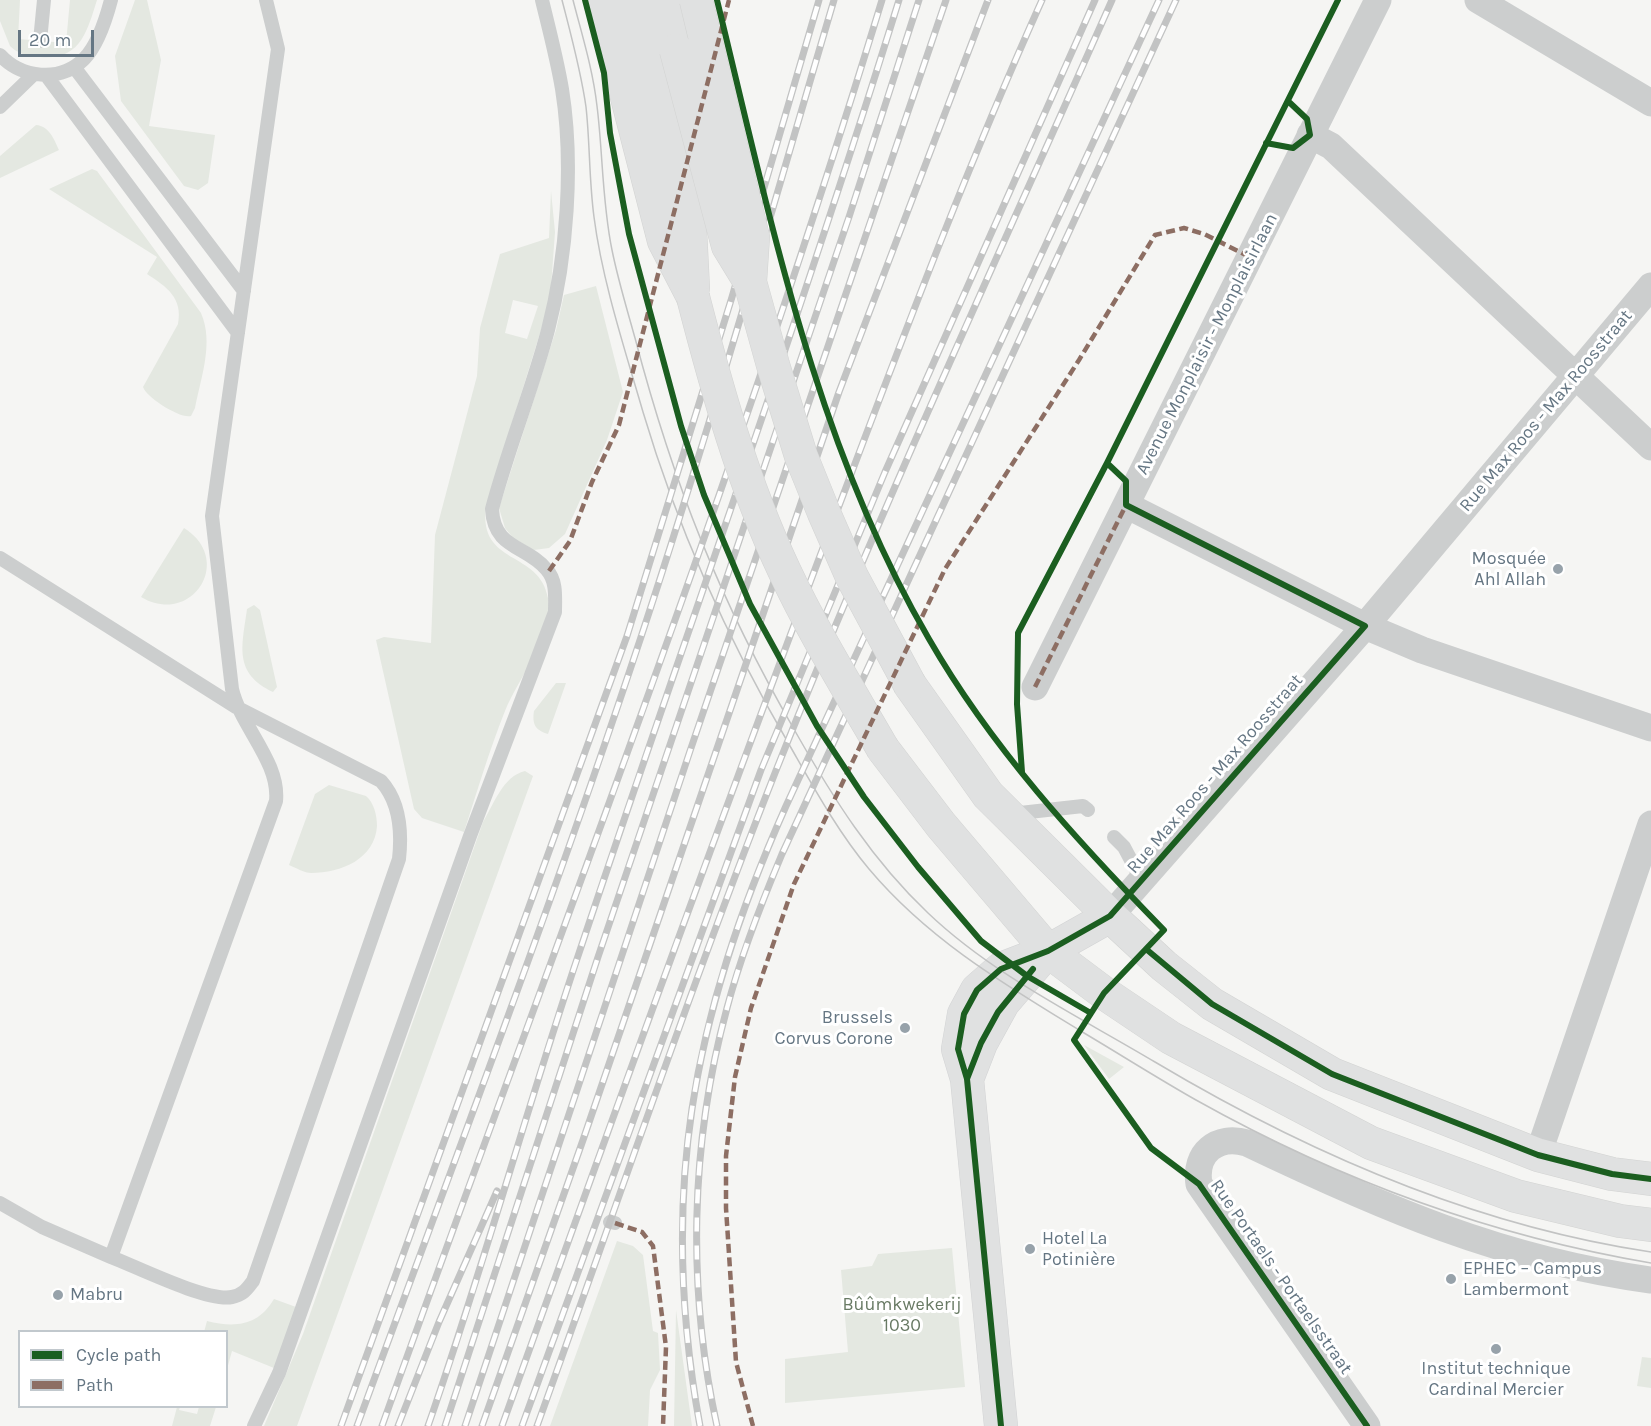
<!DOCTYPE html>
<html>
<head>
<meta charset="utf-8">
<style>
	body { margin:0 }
	#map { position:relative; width:1651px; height:1426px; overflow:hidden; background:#f5f5f3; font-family:Karla,sans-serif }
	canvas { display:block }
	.legend { position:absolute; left:18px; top:1330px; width:210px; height:78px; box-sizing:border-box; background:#fff; border:2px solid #c1c8cd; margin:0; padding:8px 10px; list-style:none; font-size:18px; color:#657683 }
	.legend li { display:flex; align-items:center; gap:12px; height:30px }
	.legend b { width:30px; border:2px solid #c1c8cd }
	.scale { position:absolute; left:18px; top:30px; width:76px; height:27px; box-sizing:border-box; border:3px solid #657683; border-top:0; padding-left:8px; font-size:18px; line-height:21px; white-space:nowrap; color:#657683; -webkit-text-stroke:4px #fff; paint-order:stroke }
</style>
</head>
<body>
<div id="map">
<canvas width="1651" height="1426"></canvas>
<ul class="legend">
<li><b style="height:8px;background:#1b5e20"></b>Cycle path</li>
<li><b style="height:8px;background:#8d6e63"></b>Path</li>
</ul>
<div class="scale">20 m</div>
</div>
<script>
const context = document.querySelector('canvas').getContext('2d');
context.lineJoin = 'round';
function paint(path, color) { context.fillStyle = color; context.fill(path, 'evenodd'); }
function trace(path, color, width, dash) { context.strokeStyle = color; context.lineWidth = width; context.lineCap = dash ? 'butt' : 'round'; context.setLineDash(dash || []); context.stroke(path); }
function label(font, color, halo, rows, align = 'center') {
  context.font = font + ' Karla,sans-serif'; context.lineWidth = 6; context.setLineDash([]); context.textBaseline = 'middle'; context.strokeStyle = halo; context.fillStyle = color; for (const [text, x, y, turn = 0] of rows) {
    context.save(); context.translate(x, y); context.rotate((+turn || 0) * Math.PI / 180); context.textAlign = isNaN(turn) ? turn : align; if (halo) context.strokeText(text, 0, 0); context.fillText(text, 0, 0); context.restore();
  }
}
const green = new Path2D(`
	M 0,0 L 20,0 L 18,39 L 66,43 L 70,0 L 97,0 C 87,32 80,61 40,57 C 28,56 18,54 10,46 L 0,21 Z
	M 135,0 L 147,0 L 161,60 L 149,126 L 215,135 L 208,183 L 198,190 L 184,186 L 121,101 L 115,56 Z
	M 36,125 C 49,126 54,139 59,150 L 0,178 L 0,156 Z
	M 92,169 L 97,171 L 201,313 C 214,343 201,377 195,408 L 191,416 C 180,419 146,397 143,387 L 178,324 C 183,298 167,287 147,274 L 157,257 L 49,189 Z
	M 551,191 L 555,232 L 550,301 L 486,507 C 478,566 540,550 548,598 C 554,635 518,679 505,711 C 489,751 477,792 464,832 L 422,818 L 414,809 L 376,640 L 384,637 L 431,643 L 435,535 L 477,376 L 480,328 L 500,254 L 549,238 ZM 513,300 L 538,306 L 527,339 L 505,333 Z
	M 596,286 L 623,392 L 607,440 L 565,534 L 549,548 L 534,550 L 513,538 L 505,528 L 499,508 L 556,330 L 564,295 Z
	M 184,528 C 235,560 192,627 141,597 Z
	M 254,605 L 260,610 L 277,687 L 273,692 C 233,673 242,646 247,609 Z
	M 556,683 L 566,683 L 548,734 C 535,730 532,724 534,711 Z
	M 525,771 L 533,776 L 297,1426 L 264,1426 L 303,1334 L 483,822 C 494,804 503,776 525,771 Z
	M 329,785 L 366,796 C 374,803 377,815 377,826 C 375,859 341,873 311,873 C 305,873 296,868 289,865 L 315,794 Z
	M 1084,1045 L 1124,1067 L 1109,1079 Z
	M 617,1241 L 633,1246 L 643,1255 L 653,1331 L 658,1333 L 660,1370 L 650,1390 L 648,1426 L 550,1426 Z
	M 952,1248 L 965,1387 L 785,1403 L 785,1359 L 848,1352 L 841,1270 L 872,1266 L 878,1254 Z
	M 274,1299 L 296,1307 L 274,1368 L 232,1351 L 227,1369 L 226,1332 L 204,1332 L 207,1321 C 235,1328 258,1326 274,1299 Z
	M 676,1310 L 692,1426 L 674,1426 Z
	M 1642,1357 L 1651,1358 L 1651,1388 L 1637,1386 Z
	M 177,1407 L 180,1407 L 179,1410 L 197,1414 L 199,1407 L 216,1407 L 210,1426 L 172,1426 Z`);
const lane = new Path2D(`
	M 40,41 L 44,0
	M 0,55 C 21,78 60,83 84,59 C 98,45 106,19 111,0
	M 74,67 L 244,291
	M 46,75 L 238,333
	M 0,107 L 33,75
	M 0,558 L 236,707 L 381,781 C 400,802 402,832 399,859 L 253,1281 C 247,1289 243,1295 232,1297 C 207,1302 137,1267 111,1257
	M 1011,814 L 1083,806 L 1088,810
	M 1114,837 L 1124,847 L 1142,881
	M 0,1203 L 42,1227 L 111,1257 L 276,801 C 280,762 241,727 232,689 L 212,516 L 278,49 L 266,0
	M 610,1222 L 615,1223
	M 254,1426 L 279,1373 L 470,836 L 555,612 C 555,598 557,581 547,570 C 527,545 494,550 492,509 C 508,449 532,390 548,330 C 567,257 574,164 562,89 C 557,59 549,29 542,0`);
const street = new Path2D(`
	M 1478,0 L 1651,103
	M 1310,135 L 1331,146 L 1651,447
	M 1126,505 L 1365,626 L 1422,650 L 1651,728
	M 1035,687 L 1378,0
	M 1110,916 L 1365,626 L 1651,286
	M 1538,1155 L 1651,824
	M 1367,1426 L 1199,1184 C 1194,1153 1217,1134 1247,1143 C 1381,1207 1502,1260 1651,1280`);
const secondary = new Path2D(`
	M 967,1079 L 981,1043 L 1003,1003 L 1045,954
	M 1001,1426 L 967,1079 L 958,1049 L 964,1014 L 977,990 L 1001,969 L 1048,951 L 1110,916`);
const primary = new Path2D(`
	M 602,0 L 664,241 L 693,297
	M 633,0 L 690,228 L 693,288
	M 664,0 L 676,50
	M 910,685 L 988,795 L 1110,916 L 1164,966 L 1212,1004 L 1332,1074 L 1538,1155 L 1612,1174 L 1651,1179
	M 883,749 L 941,825 L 1048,951 L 1104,993 L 1171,1038 L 1371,1143 L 1516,1196 L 1620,1221 L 1651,1225`);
const tram = new Path2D(`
	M 562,0 C 571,35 581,71 586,107 C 590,143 589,180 594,217 C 602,280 625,350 643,412 C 678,530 728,640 790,746 C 814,788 838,832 869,869 C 928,939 1002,983 1079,1030 C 1118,1053 1157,1078 1196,1100 C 1337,1179 1492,1236 1651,1263
	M 573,0 C 582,35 593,70 597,106 C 603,154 602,202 612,250 C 618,280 627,309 635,338 C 673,483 720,601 795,731 C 833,798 872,860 928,913 C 993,975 1078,1016 1155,1062 C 1306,1152 1476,1226 1651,1252`);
const rail = new Path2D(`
	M 341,1426 L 627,636 L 732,297 L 819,0
	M 357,1426 C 453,1164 553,902 641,637 C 711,426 771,213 834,0
	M 382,1426 C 552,952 735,482 882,0
	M 398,1426 L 439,1322 L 497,1191
	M 428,1426 C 482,1272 525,1114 577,959 C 684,639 799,322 899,0
	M 445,1426 L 598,957 L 849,217 L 919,0
	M 465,1426 L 690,751 L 946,0
	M 482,1426 L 583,1140 L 839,392 L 988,0
	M 502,1426 C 607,1133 713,840 823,548 C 893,364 961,180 1042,0
	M 522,1426 L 761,770 L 885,472 L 1095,0
	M 537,1426 C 616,1208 690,988 775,773 C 879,512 998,257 1112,0
	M 700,1426 C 658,1196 692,1017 786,806 L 1159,0
	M 717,1426 C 687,1289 690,1144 727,1008 C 741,955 761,904 782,854 L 1176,0`);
const primaryBridge = new Path2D(`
	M 696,0 L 753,237 L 750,282 L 773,365 L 801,456 L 824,513 L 852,577 L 910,685
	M 676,50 L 728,246 L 750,282
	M 693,297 C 717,390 743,483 784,570 C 813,632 849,690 883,749`);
const quiet = new Path2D(`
	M 549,571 L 570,541 L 592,482 L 619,425 L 729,0
	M 1035,687 L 1126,505
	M 615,1223 L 642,1232 L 653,1246 L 666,1347 L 663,1426
	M 753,1426 L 736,1362 L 726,1208 L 726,1156 L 735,1077 L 751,1008 L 794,884 L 945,569 L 1079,360 L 1155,235 L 1184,228 L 1204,234 L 1250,257`);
const cycleway = new Path2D(`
	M 585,0 L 604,73 L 610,133 L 629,234 L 681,426 L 704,495 L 750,604 L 817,726 L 864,797 L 918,867 L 981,941 L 1027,976 L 1089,1012
	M 717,0 C 770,217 815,444 929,639 C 991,747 1077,841 1164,930 L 1104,993 L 1074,1040 L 1151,1148 L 1199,1184 L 1367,1426
	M 1266,143 L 1293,148 L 1310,135 L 1307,119 L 1288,101
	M 1022,772 L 1017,704 L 1018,633 L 1107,463 L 1338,0
	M 1146,949 L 1212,1004 L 1332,1074 L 1538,1155 L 1612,1174 L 1651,1179
	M 967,1079 L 981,1043 L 998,1012 L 1033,969
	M 1001,1426 L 967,1079 L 958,1049 L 964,1014 L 977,990 L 1001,969 L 1048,951 L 1110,916 L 1365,626 L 1126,505 L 1126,481 L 1107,463`);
const markers = [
	[1558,569,6,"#97a2aa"],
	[905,1028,6,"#97a2aa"],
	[1030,1249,6,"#97a2aa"],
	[1451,1279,6,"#97a2aa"],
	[58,1295,6,"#97a2aa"],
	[1496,1349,6,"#97a2aa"]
];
const streetNames = [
	["Avenue Monplaisir - Monplaisirlaan",1207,344,-63],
	["Rue Max Roos - Max Roosstraat",1546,411,-50],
	["Rue Max Roos - Max Roosstraat",1215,774,-49],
	["Rue Portaels - Portaelsstraat",1281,1277,55]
];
const poiNames = [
	["Mosquée",1546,559,"right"],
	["Ahl Allah",1546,580,"right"],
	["Brussels",893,1018,"right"],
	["Corvus Corone",893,1039,"right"],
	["Hotel La",1042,1239],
	["Potinière",1042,1260],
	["EPHEC – Campus",1463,1269],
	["Lambermont",1463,1290],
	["Mabru",70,1295],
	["Institut technique",1496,1369,"center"],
	["Cardinal Mercier",1496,1390,"center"]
];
const parkNames = [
	["Bûûmkwekerij",902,1305],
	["1030",902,1326]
];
paint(green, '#e4e8e1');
trace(secondary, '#d2d3d4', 34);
trace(primary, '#d2d3d2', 34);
trace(lane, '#cccece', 14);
trace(street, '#cccece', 27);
trace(secondary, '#e0e1e1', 33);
trace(primary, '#e0e1e1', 33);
trace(tram, '#c2c3c3', 1.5);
trace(rail, '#c2c3c3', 7);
trace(rail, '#fff', 4.5, [14]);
trace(primaryBridge, '#d2d3d2', 34, []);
trace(primaryBridge, '#e0e1e1', 33);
trace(quiet, '#8d6e63', 4.5, [9, 4.5]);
trace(cycleway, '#1b5e20', 6);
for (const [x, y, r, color] of markers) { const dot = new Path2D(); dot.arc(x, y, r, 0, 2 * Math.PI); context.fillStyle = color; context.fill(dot); trace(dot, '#fff', 2); }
label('18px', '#657683', '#fff', streetNames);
label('18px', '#657683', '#fff', poiNames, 'left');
label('18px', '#687a64', '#fff', parkNames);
</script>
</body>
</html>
